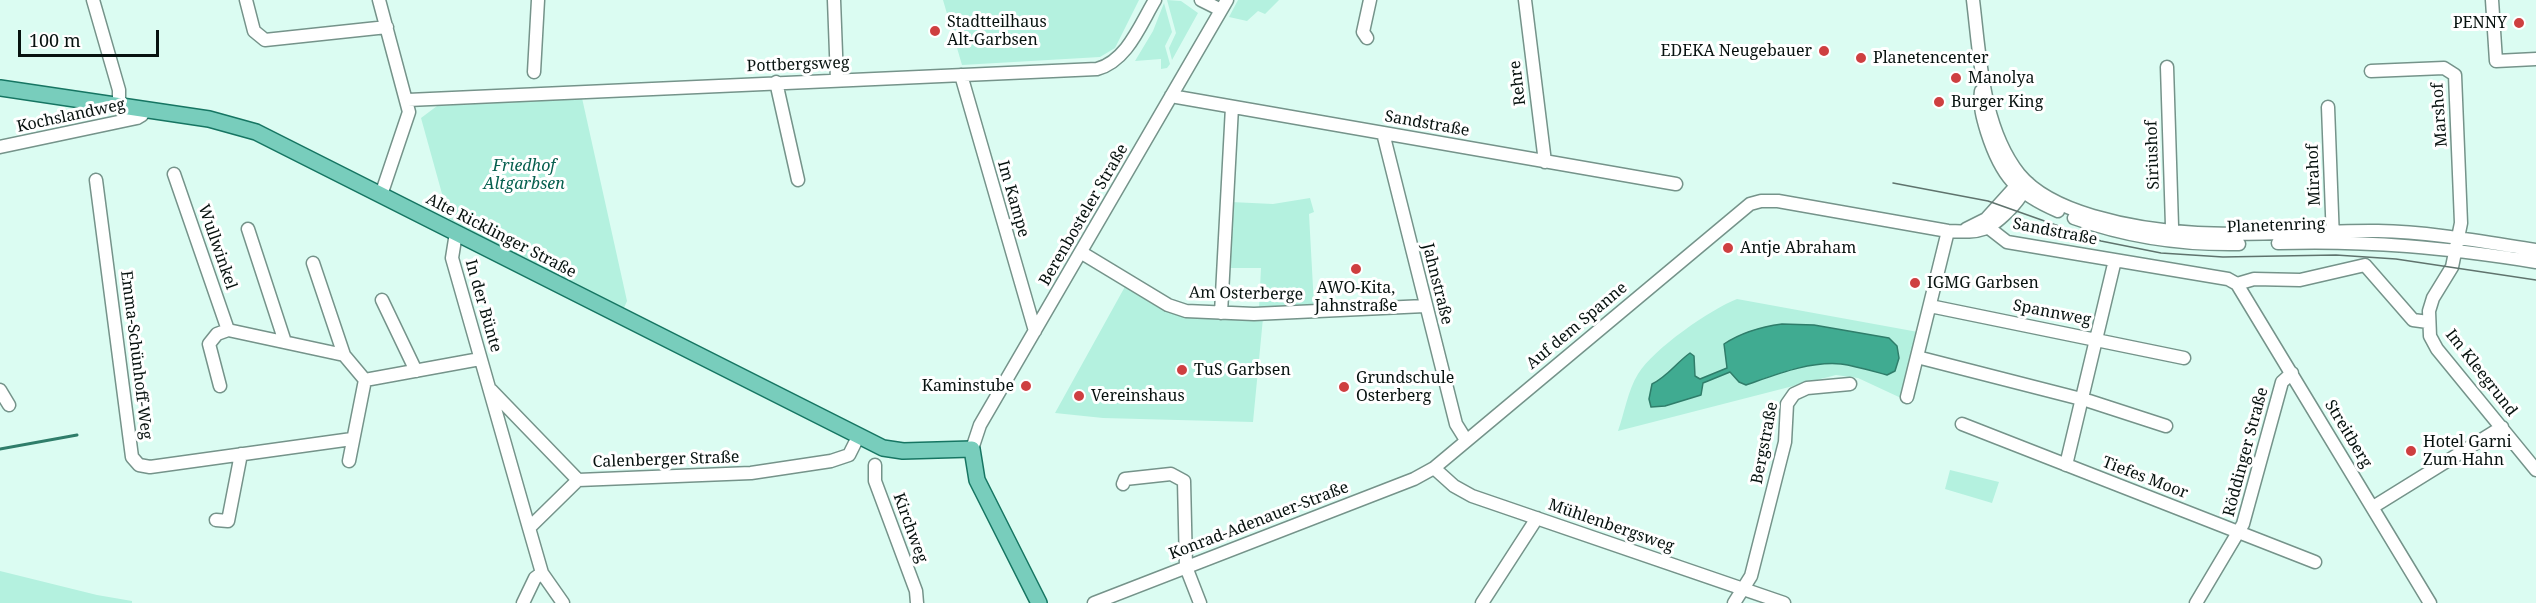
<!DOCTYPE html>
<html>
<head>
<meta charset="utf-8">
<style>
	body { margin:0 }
	#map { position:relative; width:2536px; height:603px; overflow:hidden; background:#dbfcf2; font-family:"Noto Serif",serif }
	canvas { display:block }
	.scale { position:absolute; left:18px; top:30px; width:141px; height:27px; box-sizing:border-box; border:3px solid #07120f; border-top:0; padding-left:8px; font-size:18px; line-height:21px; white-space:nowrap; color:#07120f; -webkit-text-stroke:4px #fff; paint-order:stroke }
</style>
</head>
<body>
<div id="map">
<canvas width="2536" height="603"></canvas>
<div class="scale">100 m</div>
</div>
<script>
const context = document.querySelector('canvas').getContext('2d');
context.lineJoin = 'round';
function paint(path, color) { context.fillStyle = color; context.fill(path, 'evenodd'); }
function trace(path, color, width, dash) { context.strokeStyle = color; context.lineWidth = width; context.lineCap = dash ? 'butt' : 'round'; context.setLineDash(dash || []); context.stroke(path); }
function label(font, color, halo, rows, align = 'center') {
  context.font = font + ' "Noto Serif",serif'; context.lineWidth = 6; context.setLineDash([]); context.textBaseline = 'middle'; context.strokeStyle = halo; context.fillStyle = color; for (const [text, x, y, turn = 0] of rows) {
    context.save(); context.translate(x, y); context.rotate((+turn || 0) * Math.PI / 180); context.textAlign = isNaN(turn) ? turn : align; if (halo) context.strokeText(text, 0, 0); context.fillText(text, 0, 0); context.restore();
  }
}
const green = new Path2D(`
	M 943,0 L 1139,0 L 1115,48 L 1100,57 L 962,65 Z
	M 1167,0 L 1181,1 L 1198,13 L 1172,60 L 1169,48 L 1176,33 Z
	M 1238,0 L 1279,0 L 1265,14 L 1258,11 L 1247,21 L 1229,17 Z
	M 1164,3 L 1172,32 L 1165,46 L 1170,64 L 1167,68 L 1161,69 L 1161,59 L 1135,61 L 1153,31 Z
	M 582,98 L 627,301 L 623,310 L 449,219 L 421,118 L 437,106 Z
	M 1310,198 L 1314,212 L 1309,214 L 1314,306 L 1259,308 L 1261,268 L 1226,268 L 1231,202 L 1273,204 Z
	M 1127,283 L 1173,312 L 1263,318 L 1253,422 L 1103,418 L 1055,413 Z
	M 1737,299 L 1918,332 L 1901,398 L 1858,378 L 1836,375 L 1618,431 C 1624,414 1628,390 1638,374 C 1653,349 1711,309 1737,299 Z
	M 1950,470 L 1999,482 L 1992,503 L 1945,489 Z
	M 0,571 L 97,595 L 132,601 L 132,603 L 0,603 Z`);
const water = new Path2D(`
	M 1782,324 L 1814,325 L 1889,338 L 1897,346 L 1899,358 L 1895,371 L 1887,375 C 1872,371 1856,366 1841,364 C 1809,361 1775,375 1746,385 L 1739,382 L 1730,372 L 1703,383 L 1701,395 L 1665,406 L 1651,407 L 1649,399 L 1652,384 C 1668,376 1676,363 1690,353 L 1694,356 L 1695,376 L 1700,379 L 1727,368 L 1724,344 C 1742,332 1760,327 1782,324 Z`);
const stream = new Path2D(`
	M 0,449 L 77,435`);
const minor = new Path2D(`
	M 93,0 L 119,90 L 119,106
	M 246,0 L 254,31 L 265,40 L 387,27
	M 379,0 L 409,112 L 381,195
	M 834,0 L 837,80
	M 1201,0 L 1221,10
	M 1525,0 L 1545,162
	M 1973,0 C 1980,57 1982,127 2019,174 C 2037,196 2066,208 2093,216 C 2192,245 2278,230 2378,231 C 2431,232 2484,242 2536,250
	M 2492,0 L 2496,61 L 2536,59
	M 1367,38 L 1363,32 L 1370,0
	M 2167,67 L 2172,226 L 2170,239
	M 2371,71 L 2444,68 L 2455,75 L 2461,223 L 2452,267 L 2433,298 L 2429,311 L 2430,336 L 2437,349 L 2536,470
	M 534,72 L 538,0
	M 961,75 L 1035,331
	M 776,82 L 798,180
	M 1981,91 C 1979,105 1983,119 1987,132 C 2001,176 2016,193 2058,211
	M 1171,96 L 1676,184
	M 408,100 L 1097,69 C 1127,61 1140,25 1155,0
	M 2328,107 L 2333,240
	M 1383,133 L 1456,424 L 1466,440
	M 0,147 L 137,118 L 142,115 L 144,109
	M 174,174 L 228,330
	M 96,180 L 132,457 L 139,465 L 150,467 L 352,439
	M 2074,218 C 2127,237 2183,245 2239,244
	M 1989,228 L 2007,242 L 2228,279 L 2237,284 L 2254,279 L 2300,280 L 2365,265 L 2413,320 L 2428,322
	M 248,229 L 285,342
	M 1966,229 L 1986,219 L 2015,187 L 2022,185
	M 456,233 L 452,258 L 529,528
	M 2278,243 C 2367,240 2448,248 2536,262
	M 1082,253 L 1168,305 L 1186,311 L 1254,314 L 1425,306
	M 313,263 L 344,355
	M 2237,284 L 2430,603
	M 382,300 L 416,371
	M 1930,306 L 2184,358
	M 1221,313 L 1232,107
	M 1917,357 L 2089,401 L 2166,426
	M 220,386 L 209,344 L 217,334 L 228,330 L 344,355 L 365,380
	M 0,390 L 9,405
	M 491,390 L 578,480
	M 1907,397 L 1948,231
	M 1962,424 L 2315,562
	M 972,449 L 980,425 L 1227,0
	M 349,461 L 365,380 L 480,359
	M 875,465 L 875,481 L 916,591 L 917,603
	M 2066,465 L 2115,260
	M 1434,468 L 1454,486 L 1472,496 L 1784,603
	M 1123,484 L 1125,479 L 1171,474 L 1184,481 L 1186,567 L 1200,603
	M 2373,507 L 2502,427
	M 216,520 L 228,521 L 241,454
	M 523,603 L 535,578 L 542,573
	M 563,603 L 542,573 L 529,528 L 578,480 L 751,473 L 831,461 L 849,455 L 859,435
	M 1094,603 L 1414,479 L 1434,468 L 1750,204 L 1761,201 L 1778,201 L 1948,231 C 1982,233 1989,231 2012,207 C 2019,199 2024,193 2028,183
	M 1482,603 L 1537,518
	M 1734,603 L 1751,576 L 1785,442 L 1787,404 L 1794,394 L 1807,388 L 1850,384
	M 2196,603 L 2243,524 L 2282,382 L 2292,373`);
const major = new Path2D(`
	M 0,88 L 209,119 L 256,132 L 883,448 L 903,451 L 972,449 L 977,480 L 1039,603`);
const tram = new Path2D(`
	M 1893,183 L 1988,201 L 2101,241 L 2161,253 L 2223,257 L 2336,255 L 2396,259 L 2536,280`);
const markers = [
	[2519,23,6,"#ce3f40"],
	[935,31,6,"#ce3f40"],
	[1824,51,6,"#ce3f40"],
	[1861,58,6,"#ce3f40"],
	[1956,78,6,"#ce3f40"],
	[1939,102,6,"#ce3f40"],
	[1728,248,6,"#ce3f40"],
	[1356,269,6,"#ce3f40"],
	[1915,283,6,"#ce3f40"],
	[1182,370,6,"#ce3f40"],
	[1026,386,6,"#ce3f40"],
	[1344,387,6,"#ce3f40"],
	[1079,396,6,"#ce3f40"],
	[2411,451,6,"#ce3f40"]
];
const poiNames = [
	["Stadtteilhaus",947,22],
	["Alt-Garbsen",947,40],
	["PENNY",2507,23,"right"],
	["EDEKA Neugebauer",1812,51,"right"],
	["Planetencenter",1873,58],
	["Manolya",1968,78],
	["Burger King",1951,102],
	["Antje Abraham",1740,248],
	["IGMG Garbsen",1927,283],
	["AWO-Kita,",1356,288,"center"],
	["Jahnstraße",1356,306,"center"],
	["TuS Garbsen",1194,370],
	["Grundschule",1356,378],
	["Osterberg",1356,396],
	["Kaminstube",1014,386,"right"],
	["Vereinshaus",1091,396],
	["Hotel Garni",2423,442],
	["Zum Hahn",2423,460]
];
const streetNames = [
	["Pottbergsweg",798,65,-2],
	["Rehre",1518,83,-97],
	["Marshof",2440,115,-94],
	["Kochslandweg",71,116,-12],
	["Sandstraße",1427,124,10],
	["Siriushof",2153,155,-92],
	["Mirahof",2314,175,-92],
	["Im Kampe",1013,199,74],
	["Berenbosteler Straße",1084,215,-60],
	["Planetenring",2276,226,-2],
	["Sandstraße",2055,232,11],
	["Alte Ricklinger Straße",501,236,27],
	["Wullwinkel",217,247,71],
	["Jahnstraße",1437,284,76],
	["Am Osterberge",1246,294,1],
	["In der Bünte",483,306,74],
	["Spannweg",2052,313,11],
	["Auf dem Spanne",1577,326,-40],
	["Emma-Schünhoff-Weg",136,355,83],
	["Im Kleegrund",2481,373,52],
	["Streitberg",2348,434,59],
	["Bergstraße",1765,443,-79],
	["Röddinger Straße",2246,452,-75],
	["Calenberger Straße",666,460,-2],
	["Tiefes Moor",2145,478,21],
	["Konrad-Adenauer-Straße",1259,521,-21],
	["Mühlenbergsweg",1611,526,19],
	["Kirchweg",910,528,70]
];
const parkNames = [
	["Friedhof",524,166],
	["Altgarbsen",524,184]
];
paint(green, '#b4f1df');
paint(water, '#40ab91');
trace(water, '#2f7d6a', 1.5);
trace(stream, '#2f7d6a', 3);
trace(minor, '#75938a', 15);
trace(major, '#167562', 18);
trace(minor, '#fff', 12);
trace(major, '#78cdbc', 15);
trace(tram, '#5f736d', 1.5);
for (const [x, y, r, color] of markers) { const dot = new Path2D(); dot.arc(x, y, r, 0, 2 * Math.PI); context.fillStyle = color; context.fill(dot); trace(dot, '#fff', 2); }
label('16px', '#07120f', '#fff', poiNames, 'left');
label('16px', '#07120f', '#fff', streetNames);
label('italic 16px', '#07604f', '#fff', parkNames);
</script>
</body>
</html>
